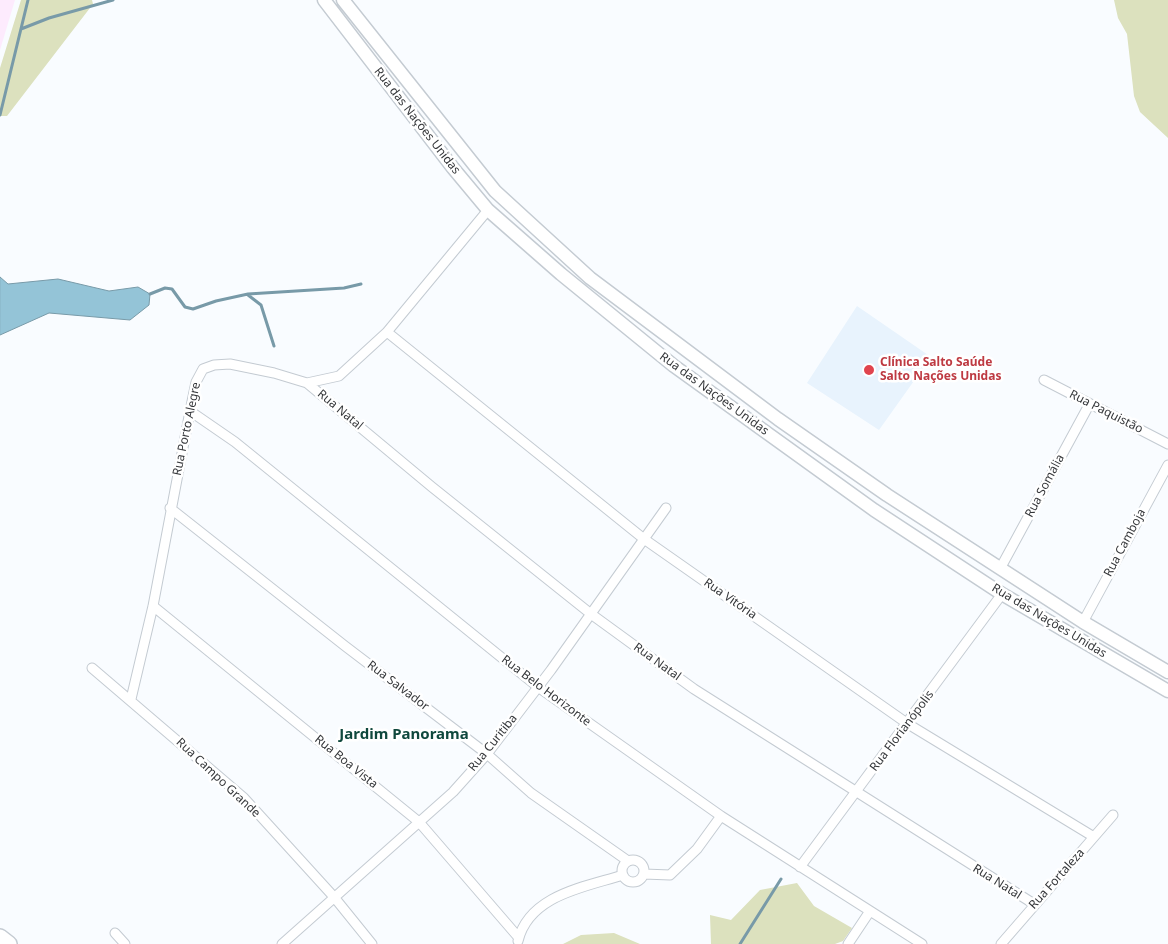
<!DOCTYPE html>
<html>
<head>
<meta charset="utf-8">
<style>
	body { margin:0 }
	canvas { display:block; background:#f9fcff }
</style>
</head>
<body>
<canvas width="1168" height="944"></canvas>
<script>
const context = document.querySelector('canvas').getContext('2d');
context.lineJoin = 'round';
function paint(path, color) { context.fillStyle = color; context.fill(path, 'evenodd'); }
function trace(path, color, width, dash) { context.strokeStyle = color; context.lineWidth = width; context.lineCap = dash ? 'butt' : 'round'; context.setLineDash(dash || []); context.stroke(path); }
function label(font, color, halo, rows, align = 'center') {
  context.font = font + ' "Noto Sans",sans-serif'; context.lineWidth = 5; context.setLineDash([]); context.textBaseline = 'middle'; context.strokeStyle = halo; context.fillStyle = color; for (const [text, x, y, turn = 0] of rows) {
    context.save(); context.translate(x, y); context.rotate((+turn || 0) * Math.PI / 180); context.textAlign = isNaN(turn) ? turn : align; if (halo) context.strokeText(text, 0, 0); context.fillText(text, 0, 0); context.restore();
  }
}
const built = new Path2D(`
	M 857,306 L 931,357 L 879,430 L 807,383 Z`);
const industrial = new Path2D(`
	M 0,0 L 15,0 L 0,50 Z`);
const green = new Path2D(`
	M 21,0 L 92,0 L 93,4 L 7,116 L 0,116 L 0,68 Z
	M 1114,0 L 1168,0 L 1168,138 L 1140,112 L 1134,96 L 1127,34 L 1118,18 Z
	M 797,883 L 814,906 L 852,928 L 843,941 L 835,944 L 711,944 L 710,915 L 731,920 L 760,890 Z
	M 614,933 L 640,944 L 563,944 L 581,935 Z`);
const water = new Path2D(`
	M 0,277 L 8,284 L 58,279 L 109,291 L 138,287 L 150,294 L 149,305 L 130,320 L 49,313 L 0,335 Z`);
const stream = new Path2D(`
	M 21,29 L 49,18 L 113,0
	M 0,115 L 28,0
	M 150,294 L 165,288 L 172,289 L 185,307 L 193,309 L 216,301 L 248,294 L 344,288 L 361,284
	M 248,295 L 261,305 L 274,346
	M 740,944 L 781,879`);
const minor = new Path2D(`
	M 387,332 L 644,539 L 908,724 L 1094,837
	M 1044,380 L 1168,444
	M 307,383 L 432,487 L 591,614 L 694,689 L 1034,904
	M 190,411 L 235,442 L 538,687 L 721,816 L 922,944
	M 170,508 L 345,646 L 487,754 L 531,793 L 628,861
	M 1001,567 L 1089,405
	M 153,606 L 419,822 L 519,938
	M 1083,622 L 1168,465
	M 92,668 L 244,798 L 334,897 L 372,944
	M 131,699 L 153,606 L 190,411 L 196,382 L 203,369 L 214,365 L 230,364 L 274,373 L 307,383 L 339,376 L 387,332 L 488,210
	M622 871a11 11 0 1 1 22 0a11 11 0 1 1-22 0Z
	M 800,867 L 1002,594
	M 644,874 L 670,875 L 697,849 L 721,816
	M 115,933 L 125,944
	M 518,941 C 529,895 585,887 623,875
	M 282,944 L 453,792 L 487,754 L 551,670 L 666,508
	M 848,944 L 870,911
	M 1001,944 L 1113,815`);
const secondary = new Path2D(`
	M 324,0 L 453,168 L 488,210 L 561,274 L 674,366 L 874,510 L 1002,594 L 1168,691
	M 343,0 L 495,191 L 590,278 L 778,419 L 887,495 L 1083,622 L 1168,672`);
const motorway = new Path2D(`
	M 0,937 L 9,944`);
const markers = [
	[869,370,6,"#e0444e"]
];
const streetNames = [
	["Rua das Nações Unidas",417,121,52],
	["Rua das Nações Unidas",714,394,36],
	["Rua Natal",340,410,40],
	["Rua Paquistão",1106,412,27],
	["Rua Porto Alegre",187,429,-78],
	["Rua Somália",1045,486,-62],
	["Rua Camboja",1125,543,-62],
	["Rua Vitória",730,599,35],
	["Rua das Nações Unidas",1049,621,31],
	["Rua Natal",657,662,36],
	["Rua Salvador",398,686,37],
	["Rua Belo Horizonte",546,691,37],
	["Rua Florianópolis",902,731,-53],
	["Rua Curitiba",493,743,-51],
	["Rua Boa Vista",346,762,39],
	["Rua Campo Grande",218,778,43],
	["Rua Fortaleza",1057,879,-48],
	["Rua Natal",997,882,32]
];
const healthNames = [
	["Clínica Salto Saúde",880,363],
	["Salto Nações Unidas",880,377]
];
const quarterNames = [
	["Jardim Panorama",404,735]
];
paint(built, '#e8f3fd');
paint(industrial, '#fdebfd');
paint(green, '#dce1be');
paint(water, '#94c4d7');
trace(water, '#789aa8', 1);
trace(stream, '#789aa8', 3);
trace(minor, '#c4cbd2', 11);
trace(secondary, '#c4cbd2', 15);
trace(motorway, '#c4cbd2', 18);
trace(minor, '#fff', 9);
trace(secondary, '#fff', 12);
trace(motorway, '#fff', 15);
for (const [x, y, r, color] of markers) { const dot = new Path2D(); dot.arc(x, y, r, 0, 2 * Math.PI); context.fillStyle = color; context.fill(dot); trace(dot, '#fff', 2); }
label('12px', '#35373a', '#fff', streetNames);
label('bold 12px', '#be3a42', '#fff', healthNames, 'left');
label('bold 15px', '#0f483d', '#fff', quarterNames);
</script>
</body>
</html>
